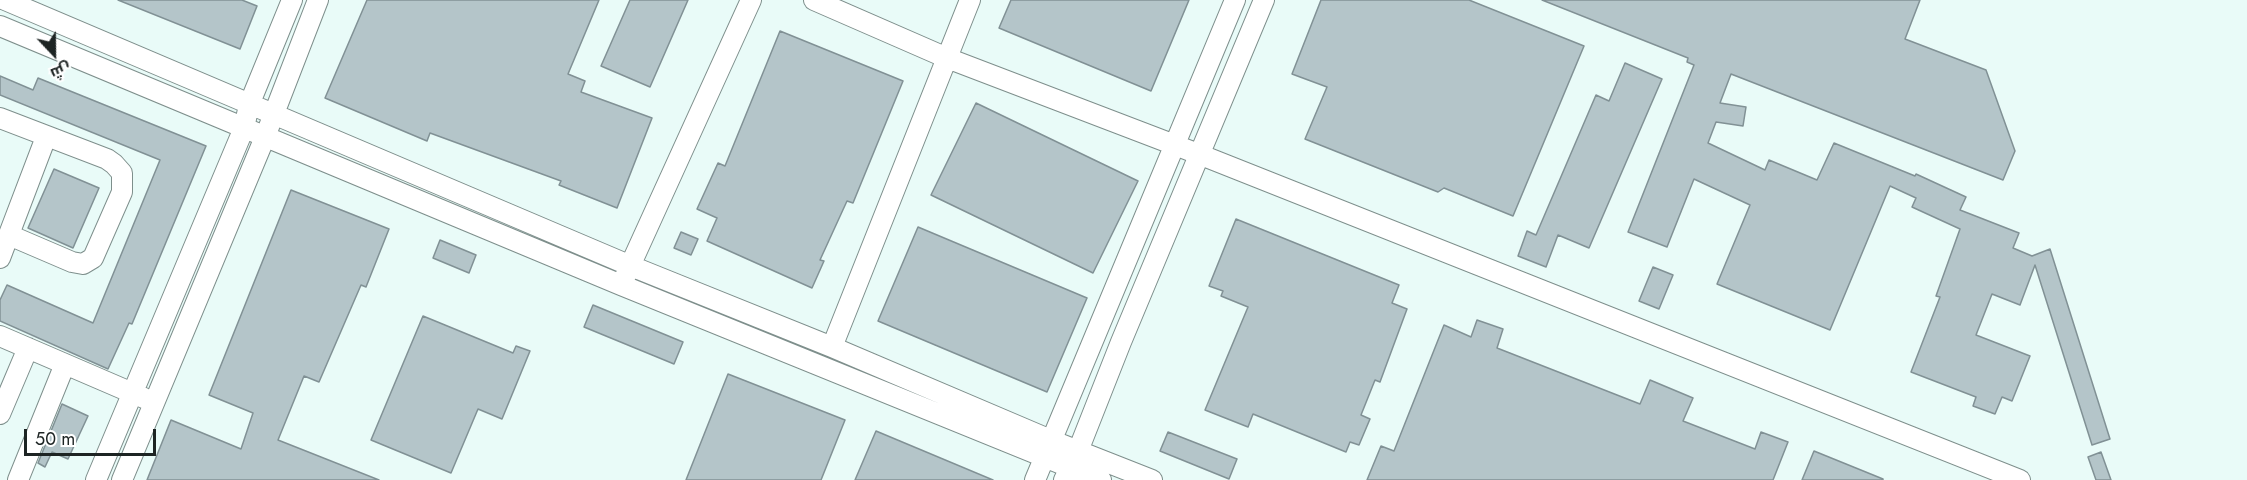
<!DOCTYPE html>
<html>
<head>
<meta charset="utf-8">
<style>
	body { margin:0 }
	#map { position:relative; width:2247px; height:480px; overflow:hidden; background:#e9fbf8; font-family:Jost,Cairo,sans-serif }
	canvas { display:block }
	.north { position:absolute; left:24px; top:24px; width:60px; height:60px; -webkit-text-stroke:4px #fff; paint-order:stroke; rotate:158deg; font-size:16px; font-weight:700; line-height:24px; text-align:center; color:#1d2423 }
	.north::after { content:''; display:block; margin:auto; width:21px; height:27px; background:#1d2423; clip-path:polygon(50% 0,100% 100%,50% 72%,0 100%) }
	.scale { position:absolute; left:24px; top:429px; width:132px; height:27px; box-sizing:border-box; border:3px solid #1d2423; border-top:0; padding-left:8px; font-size:18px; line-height:21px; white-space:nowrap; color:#1d2423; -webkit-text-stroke:4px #fff; paint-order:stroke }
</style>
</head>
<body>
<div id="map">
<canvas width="2247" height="480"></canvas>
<div class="north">ش</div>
<div class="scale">50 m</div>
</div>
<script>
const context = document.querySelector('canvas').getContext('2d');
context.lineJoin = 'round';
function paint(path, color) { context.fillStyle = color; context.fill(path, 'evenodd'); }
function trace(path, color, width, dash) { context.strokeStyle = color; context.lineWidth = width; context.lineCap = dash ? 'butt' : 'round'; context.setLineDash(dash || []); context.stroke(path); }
const building = new Path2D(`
	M 118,0 L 242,0 L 257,6 L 240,49 Z
	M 367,0 L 599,0 L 568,74 L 585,81 L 581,92 L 652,118 L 617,208 L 559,185 L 561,181 L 430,133 L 427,141 L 325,98 Z
	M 630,0 L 688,0 L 650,87 L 601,66 Z
	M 1011,0 L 1189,0 L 1151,91 L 999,28 Z
	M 1321,0 L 1469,0 L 1584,46 L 1513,216 L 1444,188 L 1438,192 L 1305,139 L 1327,87 L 1292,74 Z
	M 1542,0 L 1920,0 L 1905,39 L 1986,70 L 2015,151 L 2003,180 L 1731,74 L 1720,103 L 1746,107 L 1743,126 L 1716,122 L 1708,143 L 1765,170 L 1769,160 L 1817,180 L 1834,143 L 1915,176 L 1916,174 L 1966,197 L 1960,210 L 2019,233 L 2013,248 L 2032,256 L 2050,249 L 2110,439 L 2092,445 L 2035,265 L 2020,305 L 1992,294 L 1976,335 L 2030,356 L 2012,401 L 2002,397 L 1995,414 L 1973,406 L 1976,397 L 1911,372 L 1940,297 L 1936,296 L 1960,229 L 1912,207 L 1916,198 L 1890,186 L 1830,330 L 1717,284 L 1750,205 L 1694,179 L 1667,247 L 1628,232 L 1694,65 L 1687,62 L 1688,58 Z
	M 780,31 L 903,81 L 853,203 L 847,201 L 820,260 L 824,261 L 812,288 L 707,241 L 717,218 L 697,209 L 718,163 L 725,166 Z
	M 1625,63 L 1662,79 L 1589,248 L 1558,235 L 1546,267 L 1518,256 L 1527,231 L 1536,235 L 1596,95 L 1609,101 Z
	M 0,76 L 33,90 L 38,78 L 206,146 L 132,324 L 129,323 L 108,369 L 0,321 L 0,300 L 7,285 L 93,323 L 160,160 L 0,95 Z
	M 976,103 L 1138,181 L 1093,273 L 931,195 Z
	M 54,169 L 99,188 L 73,248 L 28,228 Z
	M 291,190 L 389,229 L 366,287 L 361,285 L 319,382 L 304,376 L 278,440 L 379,480 L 147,480 L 171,420 L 241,449 L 253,413 L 209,395 Z
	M 1236,219 L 1399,285 L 1392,303 L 1407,309 L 1380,382 L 1375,380 L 1361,415 L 1370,419 L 1359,445 L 1350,442 L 1346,452 L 1253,414 L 1248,427 L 1205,410 L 1248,307 L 1221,296 L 1223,291 L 1209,286 Z
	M 918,227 L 1087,298 L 1047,392 L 878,321 Z
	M 681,232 L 698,239 L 691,255 L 674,248 Z
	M 440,240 L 476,255 L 469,273 L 433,258 Z
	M 1653,267 L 1673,275 L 1659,309 L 1639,301 Z
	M 593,305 L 683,342 L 674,364 L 584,327 Z
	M 423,316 L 513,353 L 516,346 L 530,351 L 502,419 L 478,409 L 451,473 L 371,440 Z
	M 1477,320 L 1503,329 L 1497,348 L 1640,404 L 1650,380 L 1693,398 L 1683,421 L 1755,449 L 1761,432 L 1788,442 L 1773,480 L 1367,480 L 1381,446 L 1394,451 L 1444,325 L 1471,337 Z
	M 728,374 L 845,420 L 821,480 L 686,480 Z
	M 62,404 L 88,416 L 68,459 L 52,452 L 45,467 L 38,463 Z
	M 876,431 L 993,480 L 855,480 Z
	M 1168,432 L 1237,459 L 1229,479 L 1160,451 Z
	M 1814,451 L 1883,479 L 1883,480 L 1802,480 Z
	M 2101,452 L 2111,480 L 2096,480 L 2088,457 Z`);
const minor = new Path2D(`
	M 5,0 L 631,266 L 832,347 L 1053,441 L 1152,480
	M 814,0 L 947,58 L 1201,155 L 2020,480
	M 0,26 L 621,285 L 1101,480
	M 0,118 L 107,159 L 114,164 L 122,173 L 122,192 L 93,258 L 83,264 L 72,262 L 9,235
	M 0,258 L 46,137
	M 625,277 L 751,0
	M 0,336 L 144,398
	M 832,347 L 970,0
	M 0,414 L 28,348
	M 18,480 L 65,364
	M 96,480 L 244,128 L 249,105 L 292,0
	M 122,480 L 265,137 L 318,0
	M 1035,480 L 1235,0
	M 1064,480 L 1078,451 L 1121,342 L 1264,0`);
paint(building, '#b4c5c9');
trace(building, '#819195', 1.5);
trace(minor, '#7e8f8c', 22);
trace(minor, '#fff', 20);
</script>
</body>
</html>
